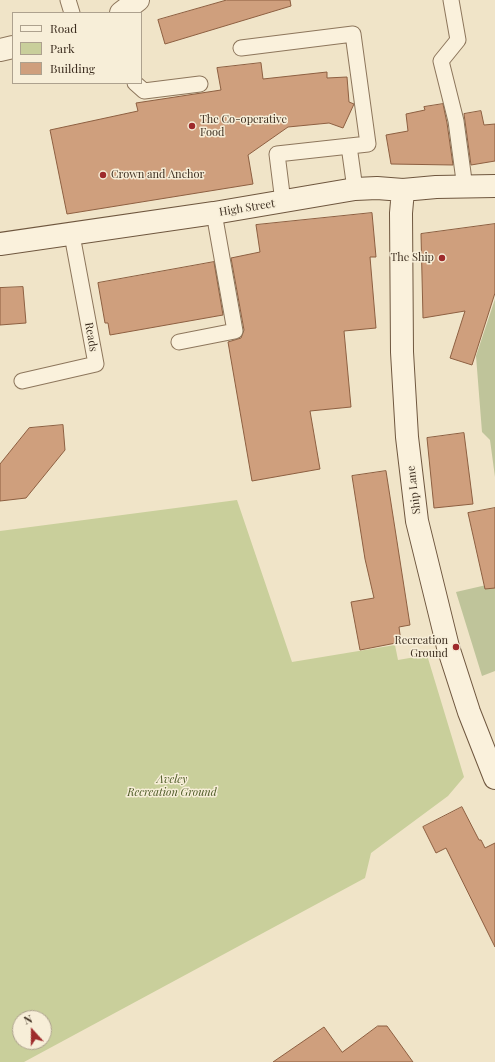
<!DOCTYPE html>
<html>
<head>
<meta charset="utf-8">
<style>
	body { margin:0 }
	#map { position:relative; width:495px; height:1062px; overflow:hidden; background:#f0e4c8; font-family:"Playfair Display",serif }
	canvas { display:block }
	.legend { position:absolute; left:12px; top:12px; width:130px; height:72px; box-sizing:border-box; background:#f7eed8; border:1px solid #ada18e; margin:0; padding:5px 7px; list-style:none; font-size:12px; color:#3d2e20 }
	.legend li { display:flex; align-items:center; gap:8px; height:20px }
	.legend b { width:20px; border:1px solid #ada18e }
	.north { position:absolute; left:12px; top:1010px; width:40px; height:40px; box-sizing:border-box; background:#f7eed8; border:1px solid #ada18e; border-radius:50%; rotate:339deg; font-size:11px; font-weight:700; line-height:16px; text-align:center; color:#3d2e20 }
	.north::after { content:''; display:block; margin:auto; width:14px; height:18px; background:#9e2a2b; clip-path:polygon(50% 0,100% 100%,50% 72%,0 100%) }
</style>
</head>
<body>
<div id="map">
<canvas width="495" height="1062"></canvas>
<ul class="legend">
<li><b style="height:5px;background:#faf1dc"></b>Road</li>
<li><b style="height:11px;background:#c9cf9b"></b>Park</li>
<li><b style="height:11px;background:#cf9f7d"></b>Building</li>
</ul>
<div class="north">N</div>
</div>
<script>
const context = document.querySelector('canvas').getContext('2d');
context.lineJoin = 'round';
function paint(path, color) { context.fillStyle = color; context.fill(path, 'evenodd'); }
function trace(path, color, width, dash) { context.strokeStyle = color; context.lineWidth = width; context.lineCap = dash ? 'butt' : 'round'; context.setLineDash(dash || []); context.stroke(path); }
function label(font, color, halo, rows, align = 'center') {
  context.font = font + ' "Playfair Display",serif'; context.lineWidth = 3; context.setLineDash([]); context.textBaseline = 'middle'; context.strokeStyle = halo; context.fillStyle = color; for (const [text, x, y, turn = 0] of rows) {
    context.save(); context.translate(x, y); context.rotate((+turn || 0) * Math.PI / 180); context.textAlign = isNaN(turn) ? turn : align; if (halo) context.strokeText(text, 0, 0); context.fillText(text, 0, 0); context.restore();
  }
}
const green = new Path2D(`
	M 237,500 L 292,662 L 395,645 L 398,660 L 427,655 L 464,777 L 448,796 L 371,853 L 365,878 L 24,1062 L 0,1062 L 0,531 ZM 20,1018 L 44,1018 L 44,1042 L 20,1042 Z`);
const cemetery = new Path2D(`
	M 495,299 L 495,477 L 490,440 L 482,432 L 476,356 Z
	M 495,583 L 495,671 L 482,676 L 456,592 Z`);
const building = new Path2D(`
	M 227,0 L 290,0 L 291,6 L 165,44 L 158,20 Z
	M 261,63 L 263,79 L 327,72 L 327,78 L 347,77 L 349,102 L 354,104 L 343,128 L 329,123 L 288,127 L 248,155 L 253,184 L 67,214 L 50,130 L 138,111 L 136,103 L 221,90 L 217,68 Z
	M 443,104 L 447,123 L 453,165 L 391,164 L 386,135 L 408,131 L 406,114 L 425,110 L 424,107 Z
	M 481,111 L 484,125 L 495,124 L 495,161 L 471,165 L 464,114 Z
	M 372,213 L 376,257 L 370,257 L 376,328 L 344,331 L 351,407 L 310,411 L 320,469 L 252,481 L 228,342 L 241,338 L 244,330 L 231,258 L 260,252 L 256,225 Z
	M 495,224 L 495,293 L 472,365 L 450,358 L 465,311 L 423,318 L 421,234 Z
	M 214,262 L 223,315 L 110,335 L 108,323 L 105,323 L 98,283 Z
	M 23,287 L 26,323 L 0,325 L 0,288 Z
	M 63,425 L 65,450 L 26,498 L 0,501 L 0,464 L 29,428 Z
	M 464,433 L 473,504 L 434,508 L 427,438 Z
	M 386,471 L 410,625 L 399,627 L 401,642 L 360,650 L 351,602 L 374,598 L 365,559 L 352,476 Z
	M 495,508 L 495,588 L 485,589 L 468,513 Z
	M 462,807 L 479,840 L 481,840 L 485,848 L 495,843 L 495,947 L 446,848 L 436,853 L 423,827 Z
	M 378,1026 L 387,1026 L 413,1062 L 273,1062 L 324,1027 L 342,1052 Z`);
const lane = new Path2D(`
	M 68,0 L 72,13
	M 451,0 L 458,40 L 441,61 L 456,121 L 465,188
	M 241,48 L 353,34 L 368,144 L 277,154 L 283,202
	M 135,83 L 144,91 L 200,84
	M 349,146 L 355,189
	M 179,342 L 235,331 L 214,213
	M 22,381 L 96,364 L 72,235`);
const street = new Path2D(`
	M 121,13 L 138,0
	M 0,50 L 13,47`);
const secondary = new Path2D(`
	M 403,190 L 401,213 L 402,352 L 407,437 L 417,521 L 448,647 L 469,712 L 495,778
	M 0,244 L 214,213 L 355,189 L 377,188 L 403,190 L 436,187 L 495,186`);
const markers = [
	[192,126,4,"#9e2a2b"],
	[103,175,4,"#9e2a2b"],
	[442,258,4,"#9e2a2b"],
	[456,647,4,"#9e2a2b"]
];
const poiNames = [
	["The Co-operative",200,120],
	["Food",200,133],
	["Crown and Anchor",111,175],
	["The Ship",434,258,"right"],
	["Recreation",448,641,"right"],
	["Ground",448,654,"right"]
];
const streetNames = [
	["High Street",247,208,-9],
	["Reads",91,337,80],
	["Ship Lane",414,490,-97]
];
const parkNames = [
	["Aveley",172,780],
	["Recreation Ground",172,793]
];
paint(green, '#c9cf9b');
paint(cemetery, '#bfc49a');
paint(building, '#cf9f7d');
trace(building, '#8d5f41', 1);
trace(lane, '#8d765c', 17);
trace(street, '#8d765c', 24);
trace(secondary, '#6f573f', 24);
trace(lane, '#faf1dc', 15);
trace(street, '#faf1dc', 22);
trace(secondary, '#faf1dc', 22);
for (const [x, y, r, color] of markers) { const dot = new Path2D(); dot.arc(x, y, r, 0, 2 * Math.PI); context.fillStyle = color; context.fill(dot); trace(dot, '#f7eed8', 1.5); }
label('11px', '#3d2e20', '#f7eed8', poiNames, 'left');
label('11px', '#3d2e20', '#f7eed8', streetNames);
label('italic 11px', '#4d5a26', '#f7eed8', parkNames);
</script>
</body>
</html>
